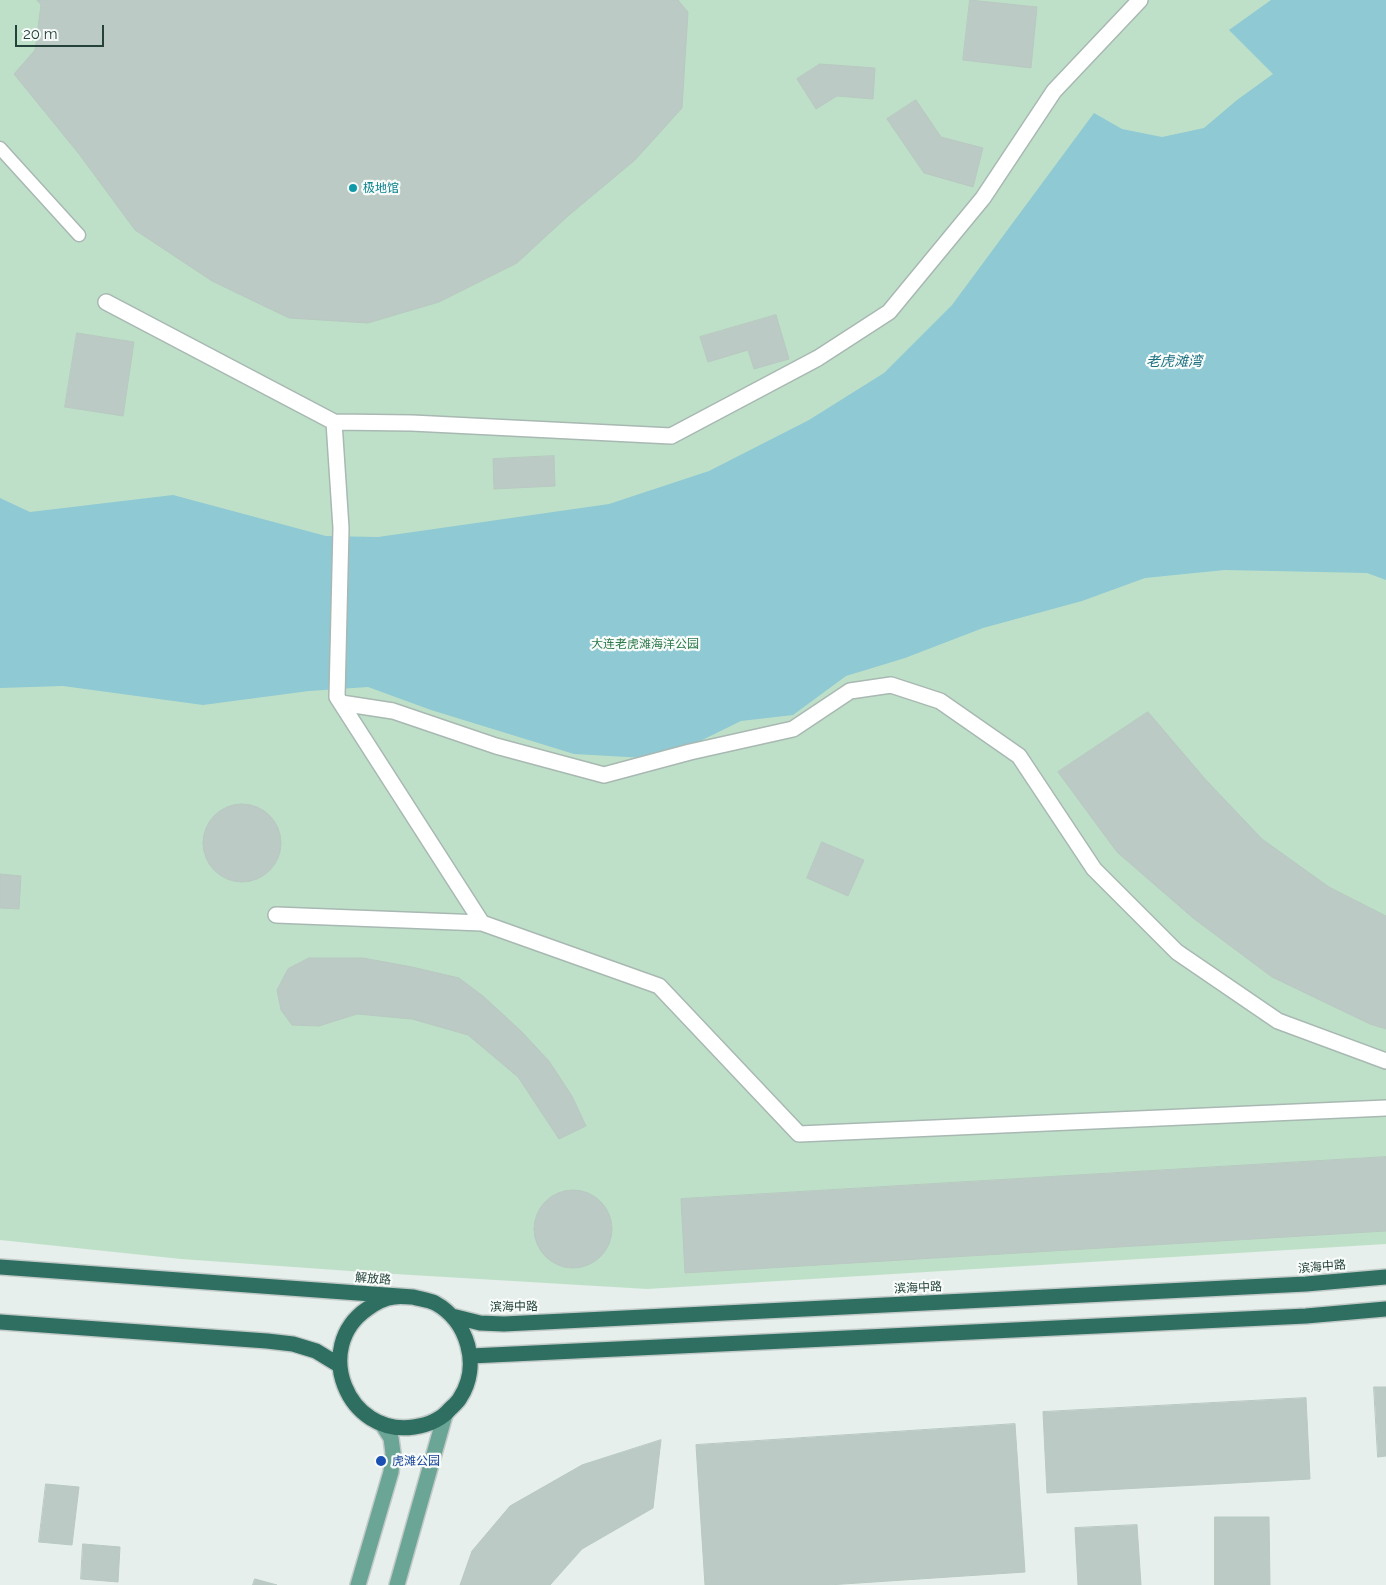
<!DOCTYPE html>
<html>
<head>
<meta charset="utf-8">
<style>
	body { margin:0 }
	#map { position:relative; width:1386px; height:1585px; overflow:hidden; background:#e6efeb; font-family:Raleway,sans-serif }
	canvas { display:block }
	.scale { position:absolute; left:15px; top:25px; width:89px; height:22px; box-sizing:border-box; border:2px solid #24423a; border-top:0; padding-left:6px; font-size:15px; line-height:18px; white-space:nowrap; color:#24423a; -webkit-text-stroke:4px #f7fbf9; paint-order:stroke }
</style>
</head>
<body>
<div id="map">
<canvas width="1386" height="1585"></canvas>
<div class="scale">20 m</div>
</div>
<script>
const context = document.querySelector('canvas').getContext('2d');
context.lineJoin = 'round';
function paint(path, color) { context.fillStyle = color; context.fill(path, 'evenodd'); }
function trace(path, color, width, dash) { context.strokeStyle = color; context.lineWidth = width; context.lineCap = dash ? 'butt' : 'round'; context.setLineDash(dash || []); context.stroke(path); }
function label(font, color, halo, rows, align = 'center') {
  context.font = font + ' Raleway,"Noto Sans SC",sans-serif'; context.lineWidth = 4.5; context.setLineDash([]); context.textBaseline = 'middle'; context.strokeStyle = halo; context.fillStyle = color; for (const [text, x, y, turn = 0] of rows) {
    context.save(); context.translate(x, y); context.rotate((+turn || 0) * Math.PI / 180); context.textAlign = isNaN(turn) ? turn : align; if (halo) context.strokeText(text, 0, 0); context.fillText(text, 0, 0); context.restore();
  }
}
const green = new Path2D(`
	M 0,0 L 1386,0 L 1386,1244 L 647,1289 L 378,1273 L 181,1259 L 0,1240 Z`);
const water = new Path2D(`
	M 1271,0 L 1386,0 L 1386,580 L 1367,573 L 1225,570 L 1145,578 L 1082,601 L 983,628 L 905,658 L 846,676 L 793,715 L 741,721 L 690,746 L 645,758 L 574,754 L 431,710 L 368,687 L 309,691 L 203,705 L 63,686 L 0,688 L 0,498 L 30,512 L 173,495 L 326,536 L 378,537 L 609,504 L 709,471 L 809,420 L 884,373 L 952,305 L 1094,113 L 1122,129 L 1162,137 L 1204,128 L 1237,100 L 1273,74 L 1229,30 Z`);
const building = new Path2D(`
	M 37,0 L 678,0 L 688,12 L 682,108 L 635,160 L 568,216 L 517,263 L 439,302 L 368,323 L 289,318 L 212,281 L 135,230 L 79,154 L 14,74 L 35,50 L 41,5 Z
	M 970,0 L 1037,7 L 1031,68 L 963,60 Z
	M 820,64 L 875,68 L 873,99 L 837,96 L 816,109 L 797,79 Z
	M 916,100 L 941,137 L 983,148 L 973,187 L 924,173 L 887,119 Z
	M 776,315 L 789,359 L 754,369 L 748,350 L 708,362 L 700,337 Z
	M 77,333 L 134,342 L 123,416 L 65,407 Z
	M 554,456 L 555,486 L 494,489 L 493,459 Z
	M 1148,712 L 1206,780 L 1262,839 L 1329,887 L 1386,916 L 1386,1029 L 1370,1024 L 1272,977 L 1193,918 L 1117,852 L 1058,772 Z
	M203 843a39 39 0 1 1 78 0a39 39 0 1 1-78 0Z
	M 822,842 L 864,860 L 848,896 L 807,878 Z
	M 0,874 L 21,876 L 19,909 L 0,908 Z
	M 309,958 L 363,958 L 412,967 L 459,978 L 483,996 L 521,1031 L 549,1061 L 572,1096 L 586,1126 L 559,1139 L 518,1077 L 468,1035 L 412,1019 L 357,1014 L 319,1026 L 292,1025 L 281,1010 L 277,990 L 288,969 Z
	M 1386,1157 L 1386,1231 L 685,1273 L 681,1199 Z
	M534 1229a39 39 0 1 1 78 0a39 39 0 1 1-78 0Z
	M 1374,1387 L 1386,1387 L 1386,1456 L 1378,1457 Z
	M 1306,1398 L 1310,1479 L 1047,1493 L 1043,1412 Z
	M 1015,1424 L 1025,1572 L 828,1585 L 705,1585 L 696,1445 Z
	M 661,1440 L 653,1508 L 582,1549 L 550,1585 L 460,1585 L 472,1551 L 510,1506 L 582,1465 Z
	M 46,1484 L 79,1487 L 72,1545 L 39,1542 Z
	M 1215,1517 L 1269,1517 L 1270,1585 L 1215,1585 Z
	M 1137,1525 L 1141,1585 L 1078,1585 L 1075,1528 Z
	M 83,1544 L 120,1547 L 118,1582 L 81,1579 Z
	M 255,1579 L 277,1585 L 253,1585 Z`);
const lane = new Path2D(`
	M 0,148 L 79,235`);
const street = new Path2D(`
	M 106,302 L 334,422 L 412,423 L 671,436 L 818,358 L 889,312 L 983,198 L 1054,91 L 1140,0
	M 334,422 L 341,528 L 337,697 L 482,923
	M 341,703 L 393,711 L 496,746 L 604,775 L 690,752 L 793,729 L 850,691 L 891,685 L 940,701 L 1019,756 L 1094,869 L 1177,952 L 1278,1021 L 1386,1061
	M 276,915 L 482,923 L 659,986 L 799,1134 L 1386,1108`);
const primary = new Path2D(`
	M 358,1585 L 391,1472 L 393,1453 L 391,1438 L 382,1424
	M 397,1585 L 445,1415`);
const highway = new Path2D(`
	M 0,1267 L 413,1297 C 420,1299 429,1300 435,1303 C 468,1321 481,1366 460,1398 C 458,1402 453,1406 450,1409 C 441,1420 427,1425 414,1427 C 347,1437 312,1347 367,1309 C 375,1303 384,1298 394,1297 C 400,1296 407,1297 413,1297
	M 452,1316 L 480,1323 L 504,1324 L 1306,1284 L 1386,1277
	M 0,1322 L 267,1341 L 293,1344 L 316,1351 L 339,1365
	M 471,1356 L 1306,1316 L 1386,1309`);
const markers = [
	[353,188,5,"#0f9aa8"],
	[381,1461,6,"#1a4fb4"]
];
const cultureNames = [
	["极地馆",363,188]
];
const parkNames = [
	["大连老虎滩海洋公园",645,644]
];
const streetNames = [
	["滨海中路",1322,1267,-5],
	["解放路",373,1279,4],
	["滨海中路",918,1288,-3],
	["滨海中路",514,1307,-1]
];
const transitNames = [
	["虎滩公园",392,1461]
];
const waterNames = [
	["老虎滩湾",1174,362]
];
paint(green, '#bfe0c8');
paint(water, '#8ec9d4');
paint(building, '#bbcac4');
trace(building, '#b8c9c2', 1);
trace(lane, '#a8b8b2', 15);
trace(street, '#a8b8b2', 18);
trace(primary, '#c2cac8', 18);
trace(highway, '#c2cac8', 18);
trace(lane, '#fff', 12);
trace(street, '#fff', 15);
trace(primary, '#6aa596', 15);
trace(highway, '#2f6f62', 15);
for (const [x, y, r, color] of markers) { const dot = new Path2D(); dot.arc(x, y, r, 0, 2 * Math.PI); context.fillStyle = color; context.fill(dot); trace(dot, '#f7fbf9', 2); }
label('12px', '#0d838f', '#f7fbf9', cultureNames, 'left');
label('12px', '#2d7a4b', '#f7fbf9', parkNames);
label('12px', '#24423a', '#f7fbf9', streetNames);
label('12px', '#164399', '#f7fbf9', transitNames, 'left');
label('italic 14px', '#1c6f80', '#f7fbf9', waterNames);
</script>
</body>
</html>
